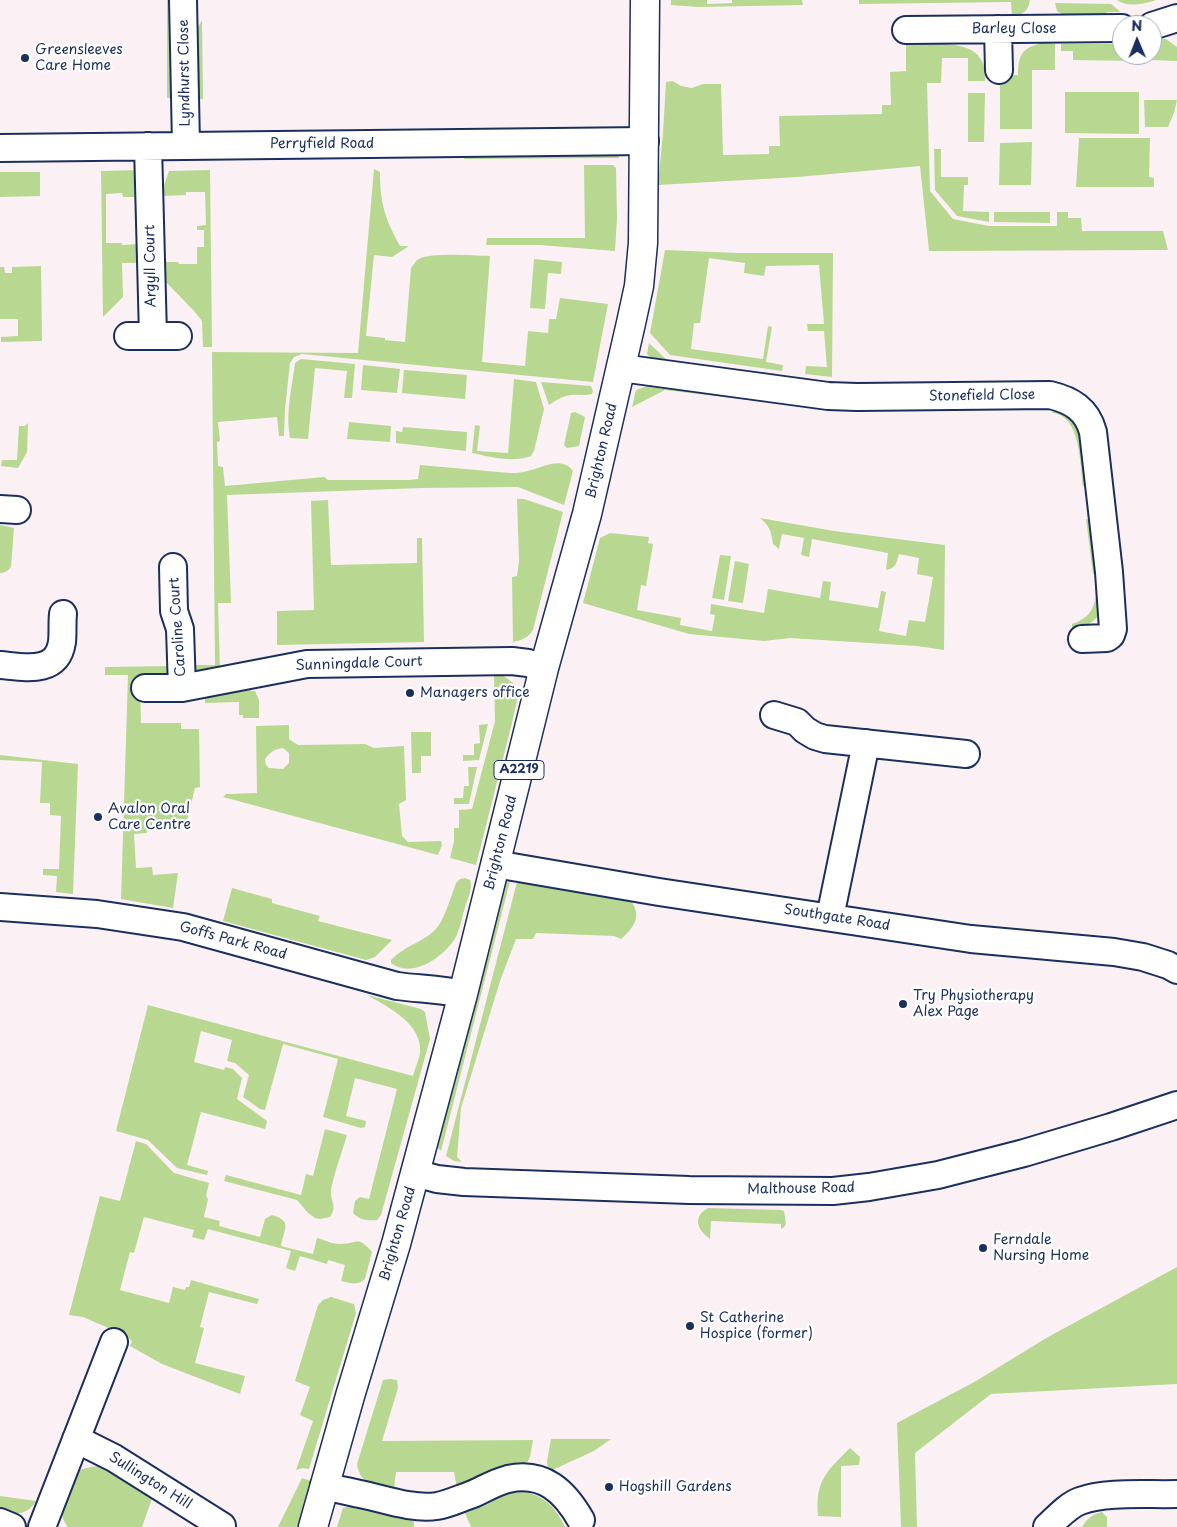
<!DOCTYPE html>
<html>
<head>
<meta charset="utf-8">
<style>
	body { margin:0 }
	#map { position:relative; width:1177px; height:1527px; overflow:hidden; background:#fbf1f5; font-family:"Playpen Sans",sans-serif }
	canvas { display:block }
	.north { position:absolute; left:1112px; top:15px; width:50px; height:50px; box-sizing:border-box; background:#fff; border:1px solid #a4acbf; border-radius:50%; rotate:359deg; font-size:14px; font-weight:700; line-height:20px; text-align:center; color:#1b2f5e }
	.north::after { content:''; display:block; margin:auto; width:18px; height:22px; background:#1b2f5e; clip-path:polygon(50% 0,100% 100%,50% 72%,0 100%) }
</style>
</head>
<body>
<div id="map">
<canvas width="1177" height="1527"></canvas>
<div class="north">N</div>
</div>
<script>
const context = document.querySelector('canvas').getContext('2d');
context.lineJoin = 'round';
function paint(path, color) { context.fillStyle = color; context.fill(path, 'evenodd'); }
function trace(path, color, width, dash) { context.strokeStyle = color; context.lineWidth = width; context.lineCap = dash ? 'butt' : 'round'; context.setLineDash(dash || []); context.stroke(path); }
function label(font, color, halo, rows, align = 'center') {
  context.font = font + ' "Playpen Sans",sans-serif'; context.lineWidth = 4.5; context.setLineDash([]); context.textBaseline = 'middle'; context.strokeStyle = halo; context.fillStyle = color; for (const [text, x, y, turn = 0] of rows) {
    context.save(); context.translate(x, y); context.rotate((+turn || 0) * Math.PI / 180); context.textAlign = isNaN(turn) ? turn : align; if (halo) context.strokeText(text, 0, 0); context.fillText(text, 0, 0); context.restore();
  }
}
const green = new Path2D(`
	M 167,0 L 174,0 L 176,98 L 167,98 Z
	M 671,0 L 707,0 L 707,4 L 732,3 L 732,0 L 802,0 L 803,5 L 698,7 L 671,5 Z
	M 859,0 L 1030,0 C 1029,11 1021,16 1012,16 L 1011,2 L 859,4 Z
	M 1117,0 L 1156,0 C 1143,4 1128,8 1117,0 Z
	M 1055,3 L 1111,4 L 1121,12 L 1107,12 L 1104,15 L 1065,16 L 1057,11 Z
	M 202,20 L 203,99 L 192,99 L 192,40 Z
	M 1158,39 L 1166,39 L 1177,47 L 1177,93 L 1177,61 L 1150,60 L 1150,55 L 1152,55 L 1152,41 Z
	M 1045,43 L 1055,44 L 1055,70 L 1032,70 L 1032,129 L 1000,129 L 1000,75 L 1018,75 C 1018,54 1023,46 1045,43 Z
	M 1061,44 L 1122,44 L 1122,55 L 1137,55 L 1137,61 L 1073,60 L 1073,51 L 1061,51 Z
	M 906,45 C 926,45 968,39 980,58 C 985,64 985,73 985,81 L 968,81 L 968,58 L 942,58 L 941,83 L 927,83 L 930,191 L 953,219 L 989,226 L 1057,226 L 1057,212 L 1068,212 L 1068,218 L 1081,218 L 1082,231 L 1163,231 L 1168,250 L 929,251 L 920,166 L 798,177 L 658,185 L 663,133 L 666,82 L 673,81 L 681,86 L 692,88 L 703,84 L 721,84 L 723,155 L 769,154 L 769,146 L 780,146 L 779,116 L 882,114 L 882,105 L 891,105 L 890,72 L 906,71 Z
	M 1065,92 L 1139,92 L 1139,134 L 1065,133 Z
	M 968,93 L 985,93 L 984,142 L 968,142 Z
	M 1144,100 L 1177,100 L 1174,113 L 1168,127 L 1145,127 Z
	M 1079,138 L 1150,138 L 1149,177 L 1154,178 L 1154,187 L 1076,187 Z
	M 1032,142 L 1031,185 L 999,185 L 1000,143 Z
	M 934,149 L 941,149 L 941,177 L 968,177 L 968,185 L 964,185 L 963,211 L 989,212 L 989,222 L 957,216 L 935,190 Z
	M 466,153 L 619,154 L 619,158 L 464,159 Z
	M 584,165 L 613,165 L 616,168 L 617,218 L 615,251 L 539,245 L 486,245 L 487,238 L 585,238 Z
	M 374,169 L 380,172 C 380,204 385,218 400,246 L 409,246 L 392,257 L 374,255 L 366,336 L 385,338 L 385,340 L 405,342 L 411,268 C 414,265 415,261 419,259 C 432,252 474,256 490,256 L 482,362 L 525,366 L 528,331 L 548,333 L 549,319 L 556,319 L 560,298 L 608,304 L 593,382 L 302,354 L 294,357 L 290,363 L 285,409 L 284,436 L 279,436 L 277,417 L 218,422 L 220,441 L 217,442 L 218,466 L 223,467 L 225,486 L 324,477 L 328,480 L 410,480 L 418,479 L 420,465 L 510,473 C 514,473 519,473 523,472 C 538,470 561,454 573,471 L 564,505 L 518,487 L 422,488 L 227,495 L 231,603 L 218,603 L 220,670 L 200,672 L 193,668 L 193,665 L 215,665 L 212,352 L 358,353 Z
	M 139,170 L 138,197 L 123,197 L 122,193 L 106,194 L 106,243 L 122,243 L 122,245 L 138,244 L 138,263 L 122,263 L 123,297 L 103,317 L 101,171 Z
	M 210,170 L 212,347 L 203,347 L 202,321 L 194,311 L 167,283 L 161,283 L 160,234 L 164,231 L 165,262 L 178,262 L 179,264 L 197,264 L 197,247 L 204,247 L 204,230 L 197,230 L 197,226 L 206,225 L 205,192 L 186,192 L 186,195 L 163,196 L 163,188 L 169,171 Z
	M 0,172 L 40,172 L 40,196 L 0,197 Z
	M 994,212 L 1050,212 L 1050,223 L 994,222 Z
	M 665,250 L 739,253 L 833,253 L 832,377 L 805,374 L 806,366 L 827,367 L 824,331 L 808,331 L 807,324 L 824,324 L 819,265 L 766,266 L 764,276 L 744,273 L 745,263 L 709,258 L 700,323 L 694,323 L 691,349 L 763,359 L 768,326 L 772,327 L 766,362 L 783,365 L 782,371 L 670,355 L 650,333 Z
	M 534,259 L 562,262 L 561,274 L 548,273 L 545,309 L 530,308 Z
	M 41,266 L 42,341 L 1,342 L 1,337 L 18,336 L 18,319 L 0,319 L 0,267 L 4,267 L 5,273 L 12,273 L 12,267 Z
	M 649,343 L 668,361 L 777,374 L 773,380 L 654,361 L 647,354 Z
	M 301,359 L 355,364 L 352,398 L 344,398 L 347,371 L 315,368 L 308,439 L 290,438 C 285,414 292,387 295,363 Z
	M 363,365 L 400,369 L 397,393 L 361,390 Z
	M 404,370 L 467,375 L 465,399 L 402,393 Z
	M 514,379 L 536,382 L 544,409 L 534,451 L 531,456 C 512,463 491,457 472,453 L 475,425 L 480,426 L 477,451 L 508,453 Z
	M 541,382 L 591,386 L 593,391 L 592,394 C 585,396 578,394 571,395 C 563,396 556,400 549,405 Z
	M 650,385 L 775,399 L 775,403 L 665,390 L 632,407 L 636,390 Z
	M 1054,407 L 1070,417 L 1081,432 L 1086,481 L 1083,487 C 1080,465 1081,415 1052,413 Z
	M 575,412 L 585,417 L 579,446 L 567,448 L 564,445 L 571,413 Z
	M 349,422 L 391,426 L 390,442 L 347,439 Z
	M 28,423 L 27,452 L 18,468 L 1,466 L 2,460 L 17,460 L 19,426 L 25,426 Z
	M 403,427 L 467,432 L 466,451 L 396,443 L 396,431 L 402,432 Z
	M 517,499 L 524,499 L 563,512 L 533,630 C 528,638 522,640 513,642 L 512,577 L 517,576 L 519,561 Z
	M 328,500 L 331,565 L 417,563 L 417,538 L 422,538 L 424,642 L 277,645 L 277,611 L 314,610 L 311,501 Z
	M 760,518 L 834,531 L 945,545 L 944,650 L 917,646 L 790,638 L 764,641 L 689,634 L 583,603 L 600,538 L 610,533 L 649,537 L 648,543 L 653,544 L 646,586 L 641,585 L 637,610 L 681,618 L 680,625 L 712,631 L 715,615 L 710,614 L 711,604 L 764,613 L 768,589 L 820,598 L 823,581 L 831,582 L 829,600 L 878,608 L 881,591 L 886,592 L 879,631 L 906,636 L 909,620 L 925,622 L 933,577 L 917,574 L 919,558 L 899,554 C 896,564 896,568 886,570 L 888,553 L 812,539 L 809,557 L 801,555 L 804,538 L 782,534 L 779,549 L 773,544 C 771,532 770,526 760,518 Z
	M 1086,519 L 1092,520 L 1099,574 L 1093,574 Z
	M 0,525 L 14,528 L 11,567 C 9,570 5,573 0,573 Z
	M 720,555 L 731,556 L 724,600 L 712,598 Z
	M 735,561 L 749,564 L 743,603 L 728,601 Z
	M 1096,595 L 1103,596 C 1103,616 1095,622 1077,630 L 1072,646 L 1072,624 C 1087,619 1094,611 1096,595 Z
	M 173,666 L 168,676 L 140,676 L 141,723 L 181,723 L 181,729 L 199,729 L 200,787 L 195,788 L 187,821 L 152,823 L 152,830 L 147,830 L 147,833 L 134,834 L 136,868 L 152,867 L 153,875 L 178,873 L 173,908 L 121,899 L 128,675 L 105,675 L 105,667 Z
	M 494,675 L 502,675 L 513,683 L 517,701 L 511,727 L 476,865 L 450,858 L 454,841 L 454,828 L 459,828 L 459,810 L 472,809 L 495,721 Z
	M 246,690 L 255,691 L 259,700 L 259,718 L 243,718 L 243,715 L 239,715 L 239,702 L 205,703 L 205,697 Z
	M 488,724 L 479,760 L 463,761 L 463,755 L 474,755 L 474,744 L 480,743 L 479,725 Z
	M 289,725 L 289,739 L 298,745 L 365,744 L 374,748 L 404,746 L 406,800 L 399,804 L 402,836 L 408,842 L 441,841 L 442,845 L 438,855 L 223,797 L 226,794 L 257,793 L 256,726 ZM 283,748 L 289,753 L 289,763 L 283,769 L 269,768 L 266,765 L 265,759 C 270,752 275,749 283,748 Z
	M 411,732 L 431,732 L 431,756 L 421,756 L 421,773 L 412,773 Z
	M 0,755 L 78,764 L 73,894 L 56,892 L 57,876 L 43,875 L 43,869 L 59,869 L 61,816 L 50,815 L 50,803 L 40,803 L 42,762 L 0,760 Z
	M 468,767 L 477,767 L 469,804 L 454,804 L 454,798 L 463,798 L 464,786 L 469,786 Z
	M 465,878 L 470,880 C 473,887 468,899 465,907 C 462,917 460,931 454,940 C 442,958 411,979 391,963 L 391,960 C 403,947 420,943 433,932 C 444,923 451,896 456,883 L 460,879 Z
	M 510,881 L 441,1151 L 437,1147 L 436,1141 L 501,886 Z
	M 517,882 L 630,900 C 643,915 634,928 621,939 L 614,936 L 536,933 L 533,939 L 516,939 L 500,981 L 461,1108 L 457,1157 L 462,1162 L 454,1161 L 446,1156 Z
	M 232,888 L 272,899 L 272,903 L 320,916 L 318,921 L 392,940 L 375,957 L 366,960 L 223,921 Z
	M 367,995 L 421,1009 L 425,1012 L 430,1039 L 381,1215 L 377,1220 C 367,1221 360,1220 353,1213 L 355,1201 L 360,1197 L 369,1199 L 397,1089 L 355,1078 L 346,1116 L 366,1121 L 365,1127 L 361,1128 L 323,1117 L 338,1059 L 283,1044 L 265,1110 L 260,1109 L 243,1097 L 249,1075 L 235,1063 L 227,1061 L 232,1040 L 201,1031 L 194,1062 L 224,1070 L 225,1067 L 233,1069 L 242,1078 L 237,1099 L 267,1121 L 265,1129 L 201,1112 L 187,1165 L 208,1171 L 207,1175 L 177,1168 L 148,1140 L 116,1131 L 148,1005 L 413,1076 C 415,1068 419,1060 420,1053 C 423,1024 388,1007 367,995 Z
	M 325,1129 L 347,1135 C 342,1152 334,1173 331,1190 C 330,1202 338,1205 330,1217 L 320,1219 L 315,1218 L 308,1213 L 297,1200 L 224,1181 L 226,1175 L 301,1195 L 306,1174 L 313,1176 Z
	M 136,1141 L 146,1144 L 174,1173 L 209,1183 L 206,1196 L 208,1199 L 204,1217 L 220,1221 L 219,1226 L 260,1237 L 265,1219 L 272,1215 C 293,1221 284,1229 281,1246 L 313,1254 L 317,1238 C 324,1240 333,1244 340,1244 C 358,1244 357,1235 372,1252 L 365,1279 C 358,1286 349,1283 341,1281 L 345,1265 L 328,1260 L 327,1264 L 300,1256 L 295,1271 L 286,1268 L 291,1251 L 208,1229 L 204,1240 L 192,1237 L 194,1230 L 144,1217 L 134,1253 L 130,1252 L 120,1290 L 169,1303 L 173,1287 L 185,1290 L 186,1287 L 189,1287 L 191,1280 L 259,1299 L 257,1304 L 209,1292 L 200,1327 L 204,1328 L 195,1363 L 245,1376 L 240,1394 L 162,1364 L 130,1346 L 132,1341 L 127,1336 L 83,1317 L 69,1315 L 100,1196 L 120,1201 Z
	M 708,1208 L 781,1210 L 784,1211 L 786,1224 L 784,1227 L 781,1229 L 781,1224 L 711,1221 L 710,1239 C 697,1229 692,1217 708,1208 Z
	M 1177,1267 L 1177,1384 L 991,1394 L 915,1453 L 917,1527 L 901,1527 L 897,1423 L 976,1381 L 1048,1337 Z
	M 331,1297 L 354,1304 L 356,1313 L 309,1469 L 303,1468 L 296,1470 L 313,1421 L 300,1415 L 310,1387 L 295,1381 L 318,1305 L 323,1300 Z
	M 389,1379 L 397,1380 L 398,1388 L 382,1441 L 533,1440 L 530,1457 L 525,1467 L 458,1493 L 454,1472 L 396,1472 L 394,1489 C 376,1487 360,1485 357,1464 L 383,1380 Z
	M 551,1439 L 611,1439 L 594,1451 L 548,1472 L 547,1461 Z
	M 850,1448 L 860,1457 L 859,1465 L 841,1466 L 841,1517 L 818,1516 C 815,1481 826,1472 850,1448 Z
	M 98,1466 L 108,1467 L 154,1493 L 142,1527 L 68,1527 C 57,1513 62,1499 69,1485 C 71,1482 73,1477 75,1474 C 81,1468 90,1467 98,1466 Z
	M 302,1478 L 311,1481 L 299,1527 L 278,1527 Z
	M 517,1491 C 541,1493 555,1505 565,1527 L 471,1527 L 465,1513 L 504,1494 Z
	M 0,1496 L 36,1501 C 28,1515 14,1516 0,1511 Z
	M 352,1506 L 414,1521 L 414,1527 L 337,1527 L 343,1508 Z
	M 1102,1512 L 1107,1517 L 1107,1527 L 1082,1527 C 1087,1519 1092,1514 1102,1512 Z`);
const minor = new Path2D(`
	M 183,0 L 186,145
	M 1152,26 L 1177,18
	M 998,29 L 999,70
	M 906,30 L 1122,28
	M 148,146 L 153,336
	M 0,148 L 645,141
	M 128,336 L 178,336
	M 621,368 L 828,396 L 857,397 L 1050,395 C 1071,400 1087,409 1093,432 L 1109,572 L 1113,629 L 1111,635 L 1107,638 L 1082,639
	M 0,509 L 17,510
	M 173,567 L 174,611 L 180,629 L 182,688
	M 0,665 C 24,667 57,675 62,642 C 63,633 62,623 63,614
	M 145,688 L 182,688 L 307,664 L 512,661 L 528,663 L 544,668
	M 774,715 L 797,722 L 805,730 L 815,736 L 825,739 L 966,754
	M 495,864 L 659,892 L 971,939 L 1114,952 L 1143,957 L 1168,965 L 1177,970
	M 0,907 L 97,914 L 183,927 L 397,986 C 419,989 441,989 463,994
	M 830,917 L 866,743
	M 415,1173 L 437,1179 L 464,1182 L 689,1190 L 833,1191 L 869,1187 L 938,1175 L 1024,1153 L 1111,1127 L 1177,1105
	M 76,1439 L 114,1458 L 222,1526
	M 324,1486 C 340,1490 357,1493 373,1497 C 393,1502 416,1509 437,1506 C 449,1504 461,1498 473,1494 C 484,1489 496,1482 508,1479 C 544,1471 565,1492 581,1520
	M 0,1522 L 12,1527
	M 42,1527 L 114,1342
	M 1047,1527 C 1057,1518 1067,1506 1080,1501 C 1106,1491 1149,1495 1177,1494`);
const major = new Path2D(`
	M 313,1527 L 350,1396 L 396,1244 L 463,994 L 544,668 L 587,514 L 631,323 L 639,286 L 643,243 L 645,0`);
const markers = [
	[25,58,5,"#1b2f5e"],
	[410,693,5,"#1b2f5e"],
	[98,817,5,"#1b2f5e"],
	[903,1004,5,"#1b2f5e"],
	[983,1248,5,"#1b2f5e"],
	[690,1326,5,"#1b2f5e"],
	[609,1487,5,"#1b2f5e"]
];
const shields = [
	[519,770,50]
];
const shieldNames = [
	["A2219",519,770]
];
const streetNames = [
	["Barley Close",1014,29],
	["Lyndhurst Close",185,73,-91],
	["Perryfield Road",322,144],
	["Argyll Court",151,266,-91],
	["Stonefield Close",982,396,-1],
	["Brighton Road",602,451,-77],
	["Caroline Court",178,627,-94],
	["Sunningdale Court",359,664,-2],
	["Brighton Road",501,843,-76],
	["Southgate Road",837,918,9],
	["Goffs Park Road",233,941,15],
	["Malthouse Road",801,1189,-1],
	["Brighton Road",398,1234,-74],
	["Sullington Hill",150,1481,32]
];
const poiNames = [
	["Greensleeves",35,50],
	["Care Home",35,66],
	["Managers office",420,693],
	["Avalon Oral",108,809],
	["Care Centre",108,825],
	["Try Physiotherapy",913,996],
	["Alex Page",913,1012],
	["Ferndale",993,1240],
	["Nursing Home",993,1256],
	["St Catherine",700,1318],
	["Hospice (former)",700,1334],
	["Hogshill Gardens",619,1487]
];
paint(green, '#b8d891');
trace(minor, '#1b2f5e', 30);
trace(major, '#1b2f5e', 31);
trace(minor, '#fff', 26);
trace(major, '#fff', 28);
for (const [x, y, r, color] of markers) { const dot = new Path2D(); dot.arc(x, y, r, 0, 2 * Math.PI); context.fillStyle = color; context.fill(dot); trace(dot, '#fff', 2); }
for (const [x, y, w] of shields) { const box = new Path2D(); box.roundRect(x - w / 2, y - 9.5, w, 19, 4); context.fillStyle = '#fff'; context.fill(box); trace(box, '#1b2f5e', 1); }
label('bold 12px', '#1b2f5e', null, shieldNames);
label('14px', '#1b2f5e', '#fff', streetNames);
label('14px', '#1b2f5e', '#fff', poiNames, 'left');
</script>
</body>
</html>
